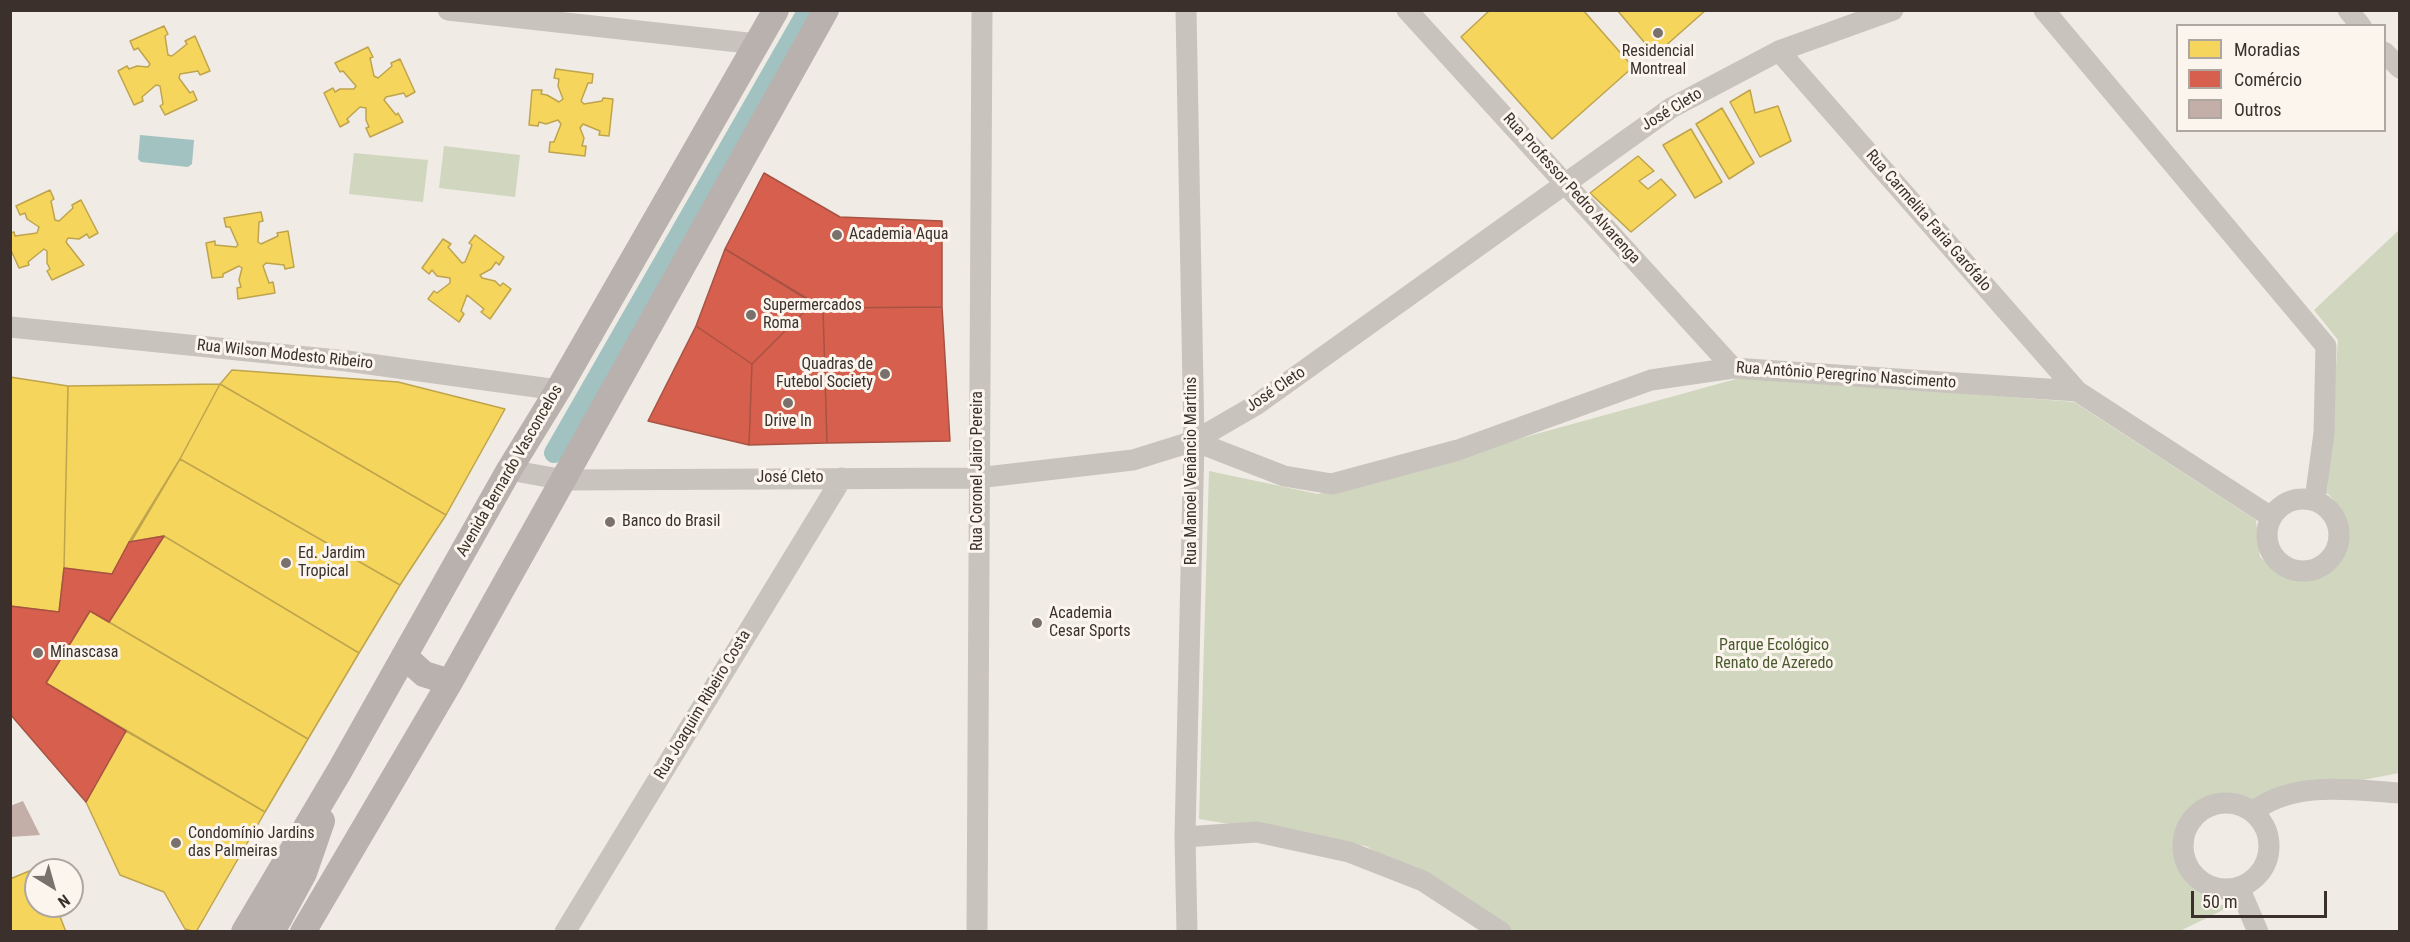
<!DOCTYPE html>
<html>
<head>
<meta charset="utf-8">
<style>
	body { margin:0 }
	#map { position:relative; width:2410px; height:942px; overflow:hidden; background:#f0ebe5; font-family:"Roboto Condensed",sans-serif }
	canvas { display:block }
	.frame { position:absolute; inset:0; border:12px solid #3b302b; pointer-events:none }
	.legend { position:absolute; left:2176px; top:24px; width:210px; height:108px; box-sizing:border-box; background:#fbf5ee; border:2px solid #aea6a0; margin:0; padding:8px 10px; list-style:none; font-size:18px; color:#3b302b }
	.legend li { display:flex; align-items:center; gap:12px; height:30px }
	.legend b { width:30px; border:2px solid #aea6a0 }
	.north { position:absolute; left:24px; top:858px; width:60px; height:60px; box-sizing:border-box; background:#fbf5ee; border:2px solid #aea6a0; border-radius:50%; rotate:143deg; font-size:16px; font-weight:700; line-height:24px; text-align:center; color:#3b302b }
	.north::after { content:''; display:block; margin:auto; width:21px; height:27px; background:#7a716c; clip-path:polygon(50% 0,100% 100%,50% 72%,0 100%) }
	.scale { position:absolute; left:2191px; top:891px; width:136px; height:27px; box-sizing:border-box; border:3px solid #3b302b; border-top:0; padding-left:8px; font-size:18px; line-height:21px; white-space:nowrap; color:#3b302b; -webkit-text-stroke:4px #fbf5ee; paint-order:stroke }
</style>
</head>
<body>
<div id="map">
<canvas width="2410" height="942"></canvas>
<div class="frame"></div>
<ul class="legend">
<li><b style="height:16px;background:#f6d55c"></b>Moradias</li>
<li><b style="height:16px;background:#d6604d"></b>Comércio</li>
<li><b style="height:16px;background:#c3afa7"></b>Outros</li>
</ul>
<div class="north">N</div>
<div class="scale">50 m</div>
</div>
<script>
const context = document.querySelector('canvas').getContext('2d');
context.lineJoin = 'round';
function paint(path, color) { context.fillStyle = color; context.fill(path, 'evenodd'); }
function trace(path, color, width, dash) { context.strokeStyle = color; context.lineWidth = width; context.lineCap = dash ? 'butt' : 'round'; context.setLineDash(dash || []); context.stroke(path); }
function label(font, color, halo, rows, align = 'center') {
  context.font = font + ' "Roboto Condensed",sans-serif'; context.lineWidth = 6; context.setLineDash([]); context.textBaseline = 'middle'; context.strokeStyle = halo; context.fillStyle = color; for (const [text, x, y, turn = 0] of rows) {
    context.save(); context.translate(x, y); context.rotate((+turn || 0) * Math.PI / 180); context.textAlign = isNaN(turn) ? turn : align; if (halo) context.strokeText(text, 0, 0); context.fillText(text, 0, 0); context.restore();
  }
}
const green = new Path2D(`
	M 444,146 L 520,155 L 515,197 L 439,188 Z
	M 354,153 L 428,160 L 423,202 L 349,194 Z
	M 2399,230 L 2399,773 L 2363,780 L 2293,785 L 2249,802 L 2213,796 L 2180,821 L 2178,855 L 2200,892 L 2227,908 L 2180,931 L 1507,931 L 1496,922 L 1366,846 L 1199,819 L 1209,471 L 1318,494 L 1747,376 L 2074,402 L 2256,520 L 2260,557 C 2272,568 2283,577 2300,579 C 2330,582 2358,536 2342,511 C 2338,504 2332,498 2327,493 L 2338,340 L 2314,310 Z`);
const water = new Path2D(`
	M 140,135 L 194,140 L 192,164 L 188,167 L 141,162 L 138,159 Z`);
const homes = new Path2D(`
	M 1490,10 L 1583,10 L 1633,67 L 1552,139 L 1461,37 Z
	M 1617,10 L 1706,10 L 1655,55 Z
	M 164,26 L 168,34 L 165,36 L 168,55 L 172,56 L 187,44 L 185,41 L 195,36 L 210,71 L 200,75 L 198,71 L 180,74 L 179,78 L 190,93 L 193,91 L 197,100 L 165,115 L 160,106 L 163,104 L 160,86 L 156,85 L 142,97 L 143,101 L 134,105 L 118,71 L 127,66 L 129,69 L 137,66 L 148,67 L 150,64 L 138,48 L 134,50 L 130,41 Z
	M 368,47 L 373,57 L 370,58 L 374,76 L 378,78 L 392,66 L 391,63 L 400,59 L 415,92 L 406,97 L 404,93 L 386,97 L 384,100 L 396,115 L 398,113 L 403,122 L 370,137 L 366,128 L 369,127 L 366,120 L 366,108 L 360,107 L 347,119 L 349,122 L 340,127 L 324,93 L 333,88 L 335,92 L 340,89 L 354,89 L 356,86 L 343,71 L 340,72 L 335,63 Z
	M 556,69 L 593,74 L 592,83 L 588,83 L 581,101 L 584,104 L 602,101 L 603,98 L 613,99 L 609,136 L 599,135 L 600,131 L 583,124 L 580,128 L 584,138 L 582,146 L 586,146 L 585,156 L 549,152 L 550,142 L 554,142 L 561,124 L 558,120 L 546,124 L 539,122 L 538,126 L 529,125 L 532,90 L 542,90 L 541,94 L 547,95 L 559,102 L 563,99 L 558,86 L 559,79 L 554,78 Z
	M 1750,90 L 1755,113 L 1778,106 L 1791,141 L 1760,157 L 1730,102 Z
	M 1722,108 L 1754,163 L 1729,179 L 1696,124 Z
	M 1691,129 L 1722,182 L 1695,198 L 1663,145 Z
	M 1638,156 L 1654,171 L 1639,181 L 1648,189 L 1661,179 L 1676,195 L 1631,232 L 1590,193 Z
	M 50,190 L 54,199 L 51,201 L 55,220 L 59,221 L 73,208 L 72,205 L 81,200 L 98,233 L 89,238 L 87,234 L 79,239 L 68,238 L 66,242 L 84,265 L 52,280 L 47,271 L 50,269 L 47,263 L 47,251 L 44,249 L 28,262 L 29,265 L 19,268 L 10,248 L 10,233 L 14,232 L 15,236 L 37,233 L 39,227 L 27,219 L 25,213 L 20,215 L 16,206 Z
	M 261,212 L 263,221 L 259,222 L 258,242 L 261,244 L 278,236 L 277,233 L 288,231 L 294,267 L 285,269 L 284,265 L 266,263 L 263,266 L 269,283 L 273,282 L 275,293 L 238,299 L 237,288 L 241,287 L 239,280 L 242,268 L 239,266 L 223,274 L 223,277 L 212,278 L 206,243 L 215,241 L 215,245 L 236,247 L 238,245 L 230,227 L 226,227 L 224,218 Z
	M 475,235 L 504,257 L 499,265 L 496,262 L 491,269 L 480,275 L 482,278 L 495,281 L 500,286 L 503,283 L 511,289 L 490,319 L 481,312 L 484,309 L 467,295 L 461,311 L 464,314 L 459,322 L 428,299 L 434,291 L 437,293 L 450,283 L 450,278 L 437,276 L 432,270 L 429,274 L 422,268 L 443,239 L 451,244 L 448,247 L 462,263 L 465,262 L 472,245 L 469,243 Z
	M 232,370 L 398,382 L 505,409 L 446,515 L 220,384 Z
	M 10,377 L 68,386 L 64,568 L 59,612 L 10,606 Z
	M 220,384 L 446,515 L 400,585 L 180,459 Z
	M 220,384 L 180,459 L 112,574 L 64,568 L 68,386 Z
	M 180,459 L 400,585 L 359,653 L 164,536 L 129,542 Z
	M 164,536 L 359,653 L 308,739 L 109,622 Z
	M 90,611 L 308,739 L 265,812 L 46,683 Z
	M 126,731 L 265,812 L 196,932 L 185,929 L 164,892 L 120,875 L 86,802 Z
	M 39,867 L 41,870 L 36,870 L 36,906 L 56,906 L 66,932 L 10,932 L 10,879 Z`);
const shops = new Path2D(`
	M 764,173 L 840,217 L 942,221 L 942,307 L 823,308 L 725,249 Z
	M 725,249 L 813,303 L 752,364 L 696,326 Z
	M 813,303 L 823,308 L 827,443 L 749,445 L 752,364 Z
	M 942,307 L 950,441 L 827,443 L 823,308 Z
	M 696,326 L 752,364 L 749,445 L 648,421 Z
	M 164,536 L 109,622 L 90,611 L 46,683 L 126,731 L 86,802 L 10,714 L 10,606 L 59,612 L 64,568 L 112,574 L 129,542 Z`);
const canal = new Path2D(`
	M 554,453 L 808,10`);
const building = new Path2D(`
	M 23,801 L 40,835 L 10,837 L 10,806 Z`);
const minor = new Path2D(`
	M 448,10 L 757,44
	M 1186,10 L 1194,441 L 1185,837 L 1187,932
	M 1407,10 L 1733,368
	M 2044,10 L 2326,346 L 2324,433 L 2315,500
	M 2348,10 L 2361,26
	M 1779,51 L 2077,391
	M 2384,52 L 2400,68
	M 10,327 L 347,361 L 558,390
	M 1194,441 L 1284,476 L 1332,484 L 1458,450 L 1651,380 L 1733,368 L 2077,391 L 2271,517
	M 509,470 L 565,480 L 977,478 L 1133,460 L 1194,441 L 1256,405 L 1671,108 L 1779,51 L 1893,10
	M2267 535a36 36 0 1 1 72 0a36 36 0 1 1-72 0Z
	M2183 846a43 43 0 1 1 86 0a43 43 0 1 1-86 0Z
	M 2253,812 C 2293,780 2351,790 2400,793
	M 1185,837 L 1257,832 L 1349,852 L 1423,881 L 1501,932
	M 2239,887 L 2258,932
	M 565,932 L 842,478
	M 977,932 L 982,10`);
const major = new Path2D(`
	M 404,656 L 424,674 L 450,682
	M 244,932 L 340,770 L 509,470 L 558,390 L 776,10
	M 272,932 L 304,873 L 322,821
	M 303,932 L 450,682 L 826,10`);
const markers = [
	[1658,33,6,"#7a716c"],
	[837,235,6,"#7a716c"],
	[751,315,6,"#7a716c"],
	[885,374,6,"#7a716c"],
	[788,403,6,"#7a716c"],
	[610,522,6,"#7a716c"],
	[286,563,6,"#7a716c"],
	[1037,623,6,"#7a716c"],
	[38,653,6,"#7a716c"],
	[176,843,6,"#7a716c"]
];
const poiNames = [
	["Residencial",1658,52,"center"],
	["Montreal",1658,70,"center"],
	["Academia Aqua",849,235],
	["Supermercados",763,306],
	["Roma",763,324],
	["Quadras de",873,365,"right"],
	["Futebol Society",873,383,"right"],
	["Drive In",788,422,"center"],
	["Banco do Brasil",622,522],
	["Ed. Jardim",298,554],
	["Tropical",298,572],
	["Academia",1049,614],
	["Cesar Sports",1049,632],
	["Minascasa",50,653],
	["Condomínio Jardins",188,834],
	["das Palmeiras",188,852]
];
const streetNames = [
	["José Cleto",1672,110,-31],
	["Rua Professor Pedro Alvarenga",1571,189,48],
	["Rua Carmelita Faria Garófalo",1928,221,49],
	["Rua Wilson Modesto Ribeiro",285,355,6],
	["Rua Antônio Peregrino Nascimento",1846,376,4],
	["José Cleto",1276,390,-34],
	["Avenida Bernardo Vasconcelos",510,471,-60],
	["Rua Coronel Jairo Pereira",978,471,-90],
	["Rua Manoel Venâncio Martins",1192,471,-90],
	["José Cleto",790,478],
	["Rua Joaquim Ribeiro Costa",703,705,-59]
];
const parkNames = [
	["Parque Ecológico",1774,646],
	["Renato de Azeredo",1774,664]
];
paint(green, '#d1d6bf');
paint(water, '#a1c2c1');
paint(homes, '#f6d55c');
trace(homes, '#bea44d', 1.5);
paint(shops, '#d6604d');
trace(shops, '#a85243', 1.5);
trace(canal, '#a1c2c1', 20);
paint(building, '#c3afa7');
trace(minor, '#c9c3be', 21);
trace(major, '#b8b1ad', 26);
for (const [x, y, r, color] of markers) { const dot = new Path2D(); dot.arc(x, y, r, 0, 2 * Math.PI); context.fillStyle = color; context.fill(dot); trace(dot, '#fbf5ee', 2); }
label('16px', '#3b302b', '#fbf5ee', poiNames, 'left');
label('16px', '#3b302b', '#fbf5ee', streetNames);
label('16px', '#4a5a2e', '#fbf5ee', parkNames);
</script>
</body>
</html>
